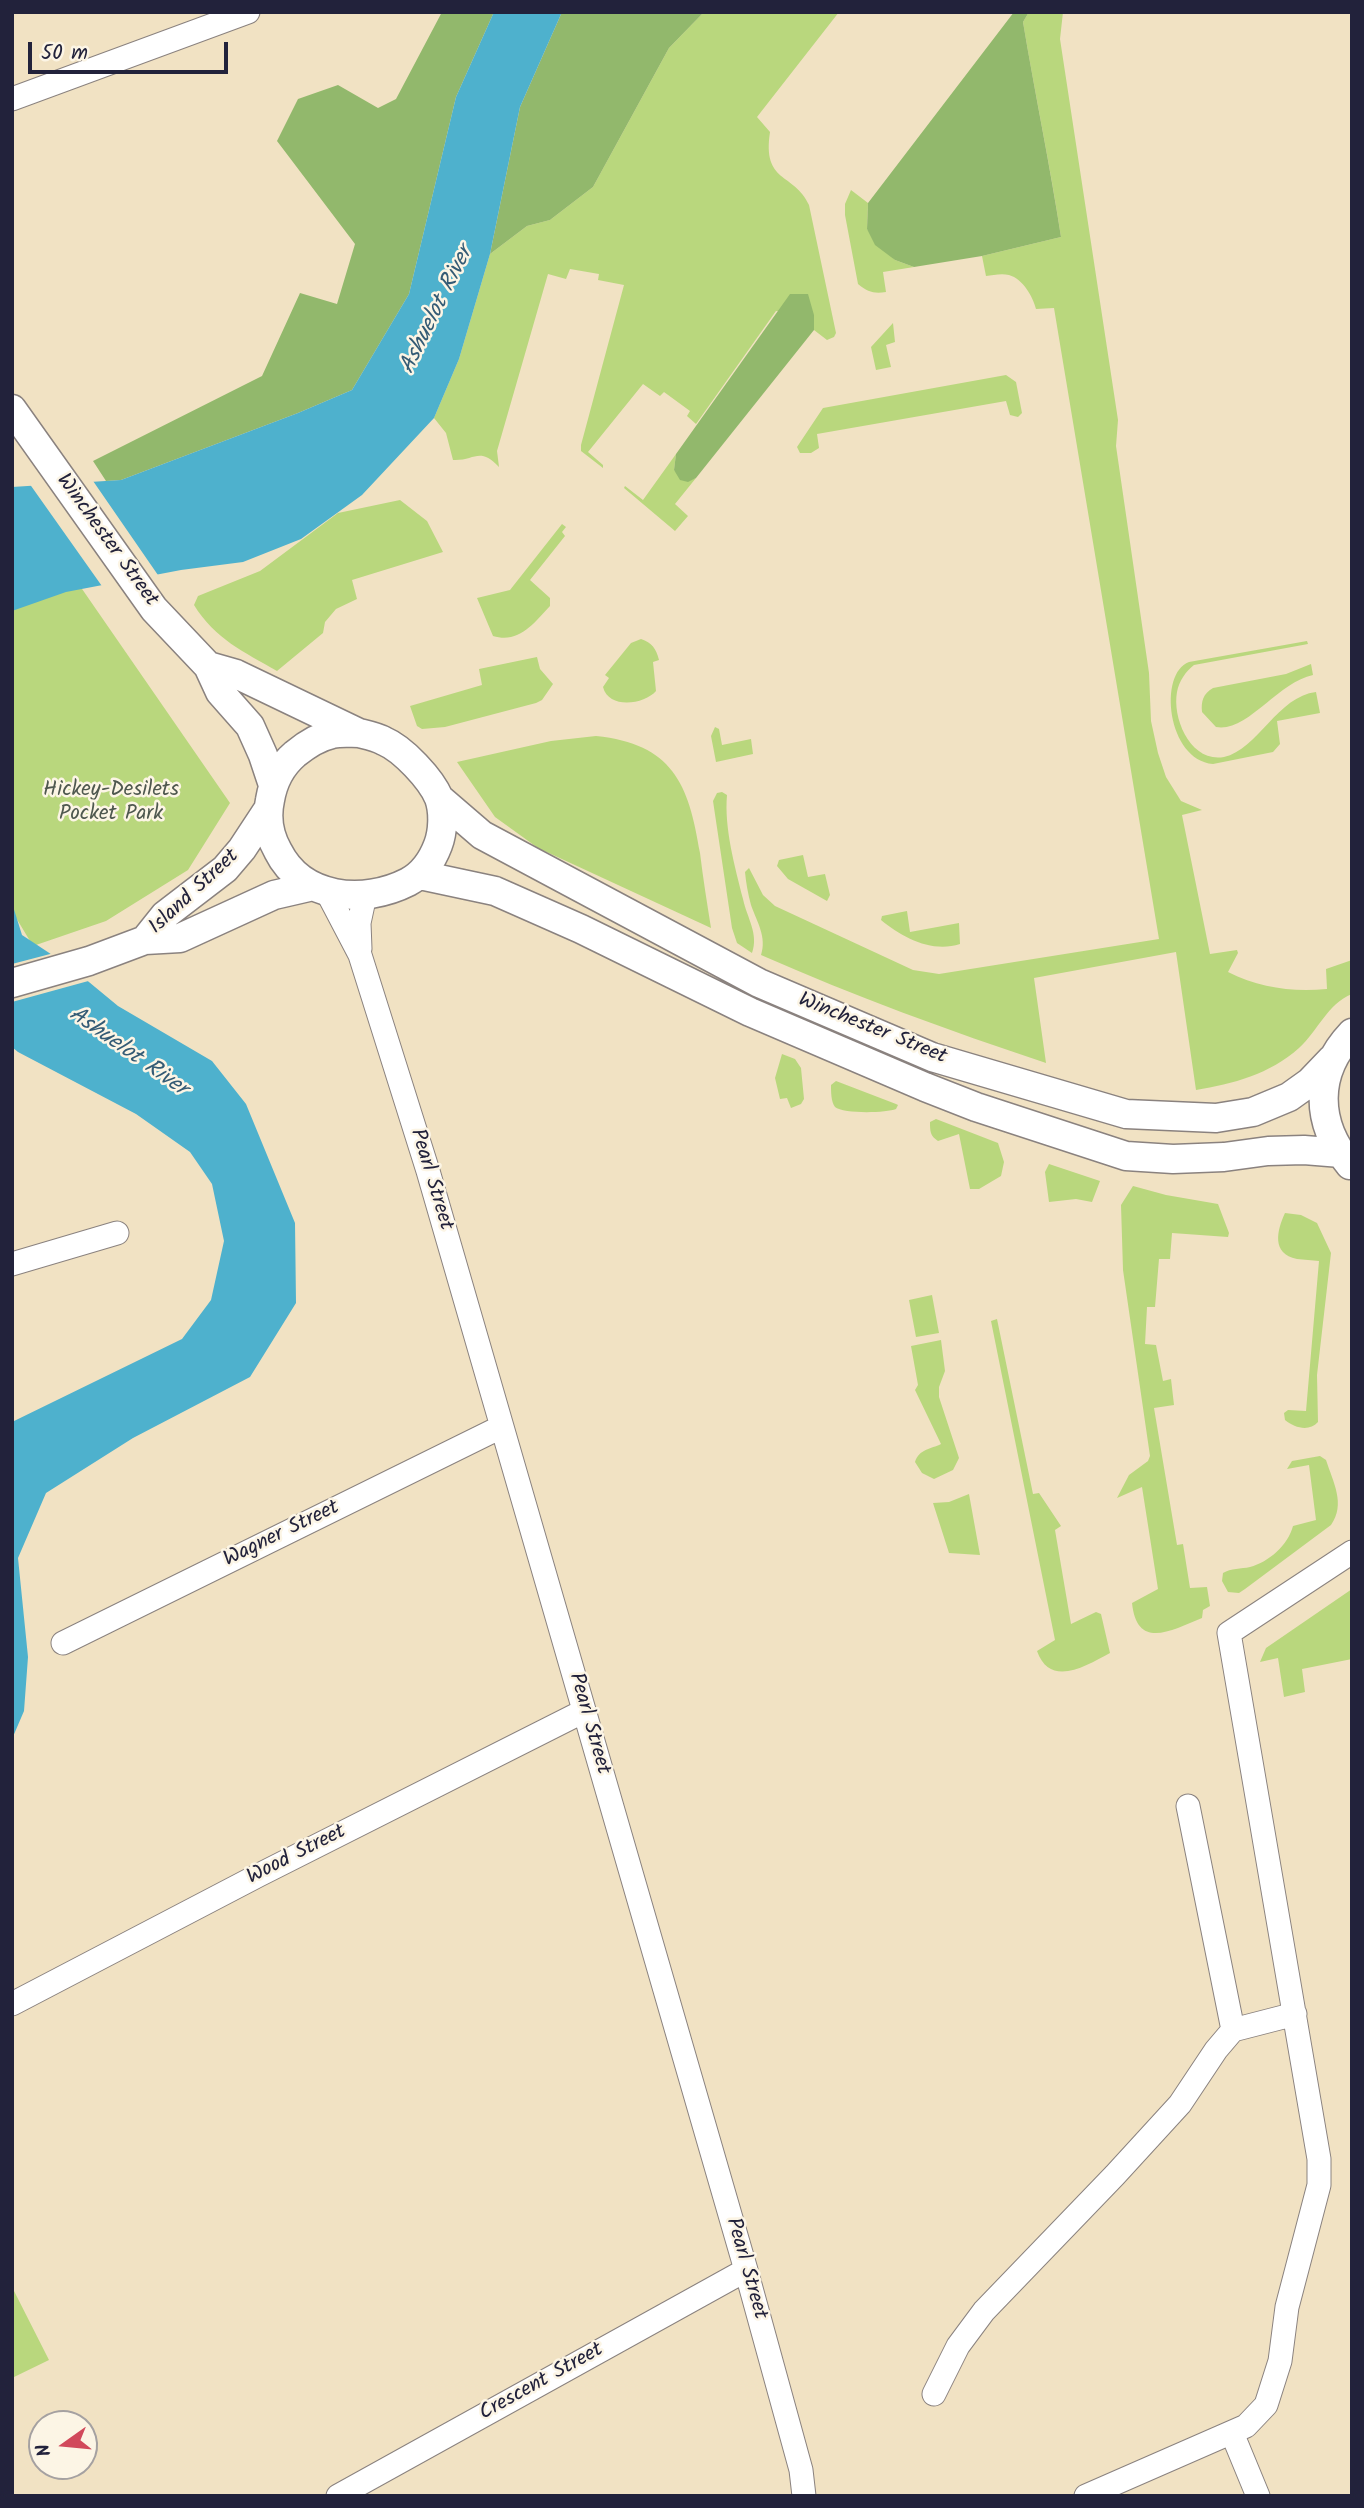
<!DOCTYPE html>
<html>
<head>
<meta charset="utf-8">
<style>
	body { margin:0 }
	#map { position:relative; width:1364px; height:2508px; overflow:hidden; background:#f1e2c3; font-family:Kalam,sans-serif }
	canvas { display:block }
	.frame { position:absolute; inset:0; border:14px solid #22223b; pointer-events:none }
	.north { position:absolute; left:28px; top:2410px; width:70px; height:70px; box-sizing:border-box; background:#fcf5e5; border:2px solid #a5a1a1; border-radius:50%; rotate:255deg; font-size:19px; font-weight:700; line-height:28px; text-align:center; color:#22223b }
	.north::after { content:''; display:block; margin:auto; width:24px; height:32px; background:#d1495b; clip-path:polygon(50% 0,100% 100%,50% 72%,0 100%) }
	.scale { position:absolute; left:28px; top:42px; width:200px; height:32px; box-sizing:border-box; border:4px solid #22223b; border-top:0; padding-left:9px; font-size:21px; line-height:24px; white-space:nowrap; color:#22223b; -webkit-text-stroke:5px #fcf5e5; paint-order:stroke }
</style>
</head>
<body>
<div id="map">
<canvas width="1364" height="2508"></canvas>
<div class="frame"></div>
<div class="north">N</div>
<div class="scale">50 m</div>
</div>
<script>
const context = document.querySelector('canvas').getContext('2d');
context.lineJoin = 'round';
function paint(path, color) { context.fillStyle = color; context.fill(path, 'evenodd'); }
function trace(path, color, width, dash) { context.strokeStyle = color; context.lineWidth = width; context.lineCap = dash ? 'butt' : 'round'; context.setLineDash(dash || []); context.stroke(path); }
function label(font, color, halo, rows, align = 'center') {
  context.font = font + ' Kalam,sans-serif'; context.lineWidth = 5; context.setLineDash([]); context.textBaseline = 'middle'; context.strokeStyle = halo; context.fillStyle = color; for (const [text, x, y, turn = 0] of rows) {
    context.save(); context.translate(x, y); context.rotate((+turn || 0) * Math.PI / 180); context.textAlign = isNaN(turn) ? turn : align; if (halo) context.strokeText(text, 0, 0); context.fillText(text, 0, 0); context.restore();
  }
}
const green = new Path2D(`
	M 704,12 L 839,12 L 757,117 L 770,132 C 762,184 794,172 809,205 L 836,333 L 834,337 L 827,340 L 814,330 L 814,315 L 776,311 L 696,424 L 687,416 L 690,411 L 664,392 L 660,396 L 643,384 L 588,452 L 603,465 L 603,468 L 581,451 L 581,445 L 624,285 L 598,280 L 599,274 L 570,269 L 566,279 L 548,274 L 497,451 L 499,467 C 479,446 475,461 453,460 L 446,433 L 434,418 L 459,359 L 490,254 L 527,226 L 550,220 L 593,187 L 669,48 Z
	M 1029,12 L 1063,12 L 1060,39 L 1118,420 L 1116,446 L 1149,673 L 1151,721 L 1158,753 L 1166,777 L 1181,801 L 1202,810 L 1182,815 L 1210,954 L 1237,950 L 1238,953 L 1228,972 C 1260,988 1291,992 1327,989 L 1326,969 L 1352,960 L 1352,994 C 1327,1004 1318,1031 1299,1048 C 1270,1074 1233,1084 1196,1090 L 1176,952 L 1034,978 L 1046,1063 C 950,1031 854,996 761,955 C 767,937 757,922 751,905 C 748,894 746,883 745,872 L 749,868 L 763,895 L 775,906 L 913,970 L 939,974 L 1159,939 L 1054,308 L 1036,309 C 1033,297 1023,279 1009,275 C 1002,273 993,275 986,276 L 982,256 L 1061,237 C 1050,164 1035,94 1023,22 Z
	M 851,190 L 868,203 L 867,229 L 895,260 L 914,267 L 883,272 L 886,292 C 874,294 868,292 858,284 L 845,215 L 845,204 Z
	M 893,323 L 895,342 L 886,345 L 891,367 L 876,370 L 871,347 Z
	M 1006,375 L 1016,382 L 1022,413 L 1018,417 L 1010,415 L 1006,401 L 817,434 L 819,448 L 811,453 L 800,453 L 797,447 L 823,408 Z
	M 676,454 L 674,470 L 688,481 L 696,478 L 675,504 L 688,516 L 675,531 L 624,488 L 625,486 L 643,500 Z
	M 400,500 L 427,521 L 443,552 L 352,580 L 357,599 L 336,609 L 325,622 L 323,633 L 277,671 C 244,652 215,639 194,605 L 198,596 L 260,571 L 338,513 Z
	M 562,524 L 566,527 L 562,532 L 565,536 L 530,580 L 550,598 L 550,606 C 534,623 519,644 493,636 L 477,598 L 510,590 Z
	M 80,586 L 230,803 L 188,870 L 106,921 L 33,946 L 12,911 L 12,596 Z
	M 641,639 C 652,643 656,648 659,660 L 653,662 L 656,691 C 645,704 609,710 603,687 L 609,678 L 605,675 L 631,643 Z
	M 1307,641 L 1308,644 L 1194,665 C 1186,671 1179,681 1177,692 C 1172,719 1191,763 1224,757 C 1257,750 1278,696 1316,692 L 1320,713 L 1277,721 L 1280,744 L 1273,752 L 1213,764 C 1167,760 1158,673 1189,662 Z
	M 537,657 L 540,669 L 553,684 L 542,700 L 536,703 L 445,727 L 422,729 L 417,726 L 410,706 L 482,685 L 479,669 Z
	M 1311,664 L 1313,675 C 1278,682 1247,733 1216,727 L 1202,712 C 1201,701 1203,694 1213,688 L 1286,674 Z
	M 715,727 L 719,729 L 722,745 L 751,739 L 753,754 L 716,762 L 711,736 Z
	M 596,736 C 672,744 689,783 700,853 C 703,878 707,903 711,928 L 538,848 L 495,817 L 457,762 L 551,741 Z
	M 722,792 L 727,795 C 724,828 735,867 743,899 C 747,918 759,934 752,953 L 737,943 L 732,928 L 713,801 L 717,793 Z
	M 803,855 L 808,877 L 825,874 L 830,895 L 827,901 L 788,879 L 777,866 L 779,860 Z
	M 907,911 L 910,932 L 959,923 L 960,944 C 932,953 903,938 881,920 L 882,916 Z
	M 782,1054 L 795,1059 L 801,1068 L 804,1099 L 801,1104 L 791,1108 L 787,1098 L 780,1099 L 775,1078 Z
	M 836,1081 L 896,1104 L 898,1105 L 896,1109 C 886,1113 843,1114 835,1107 C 831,1102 831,1091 831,1085 Z
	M 936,1119 L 998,1143 L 1004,1162 L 1001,1176 L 979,1189 L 970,1189 L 959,1134 L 938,1141 C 930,1136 930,1131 930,1122 Z
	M 1049,1164 L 1100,1181 L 1092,1202 L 1076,1199 L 1049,1202 L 1045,1172 Z
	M 1133,1186 L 1166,1195 L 1218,1204 L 1229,1233 L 1228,1237 L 1172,1233 L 1170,1259 L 1159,1259 L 1155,1307 L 1147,1307 L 1145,1344 L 1156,1345 L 1163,1381 L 1171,1379 L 1174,1405 L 1154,1408 L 1177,1545 L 1183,1544 L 1190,1588 L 1207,1587 L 1210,1606 L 1203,1610 L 1202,1618 C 1172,1630 1137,1651 1132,1603 L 1158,1589 L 1142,1487 L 1117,1498 L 1129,1475 L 1148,1461 L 1150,1456 L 1123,1270 L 1121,1205 Z
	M 1285,1213 L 1301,1215 L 1317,1223 L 1331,1253 L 1317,1375 L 1318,1422 C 1309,1432 1295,1428 1285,1420 L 1284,1413 L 1288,1410 L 1306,1411 L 1319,1261 C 1312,1260 1304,1260 1297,1259 C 1271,1254 1277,1230 1285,1213 Z
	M 932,1295 L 939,1333 L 916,1337 L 909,1300 Z
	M 997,1319 L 1033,1494 L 1039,1493 L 1061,1526 L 1055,1530 L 1071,1624 L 1096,1612 L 1101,1614 L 1110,1653 C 1086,1666 1050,1688 1037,1651 L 1055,1640 L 991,1321 Z
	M 941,1340 L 945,1371 L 939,1387 L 939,1397 L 959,1458 L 953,1470 L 934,1479 L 922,1473 L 915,1462 C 919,1449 931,1449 941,1444 L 915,1390 L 918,1385 L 911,1346 Z
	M 1320,1456 L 1326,1460 C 1333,1482 1346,1504 1331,1525 L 1245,1589 L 1239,1593 L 1228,1592 L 1222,1581 L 1223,1573 C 1231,1568 1241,1569 1250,1567 C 1269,1562 1288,1545 1293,1526 L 1316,1520 L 1309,1465 L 1287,1469 L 1292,1461 Z
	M 969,1494 L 980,1555 L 949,1553 L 933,1503 L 949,1502 Z
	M 1352,1589 L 1352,1659 L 1302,1669 L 1305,1692 L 1284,1697 L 1278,1658 L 1260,1662 L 1266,1648 Z
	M 12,2287 L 49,2360 L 12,2378 Z`);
const forest = new Path2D(`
	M 442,12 L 494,12 L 456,97 L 409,294 L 352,390 L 298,413 L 121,480 L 106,481 L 93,461 L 262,376 L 300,293 L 337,304 L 355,244 L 277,141 L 298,99 L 338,85 L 378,108 L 396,99 Z
	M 562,12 L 704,12 L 669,48 L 593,187 L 550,220 L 527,226 L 490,254 L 520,107 Z
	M 1014,12 L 1029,12 L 1023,22 C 1035,94 1050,165 1061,237 L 982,256 L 914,267 L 895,260 L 875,245 L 867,229 L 868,203 Z
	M 790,294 L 808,294 L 814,315 L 814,330 L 696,478 L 688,482 L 680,480 L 674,470 L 676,454 Z`);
const water = new Path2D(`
	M 494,12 L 562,12 L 520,107 L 490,254 L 459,359 L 434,418 L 362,495 L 301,539 L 243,562 L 181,570 L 66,592 L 12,611 L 12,487 L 121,480 L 298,413 L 352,390 L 409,294 L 456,97 Z
	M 12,903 L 22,935 L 72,968 L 118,1006 L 212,1061 L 246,1104 L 295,1223 L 296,1303 L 250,1377 L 133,1438 L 46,1493 L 18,1558 L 28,1657 L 24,1711 L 12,1739 L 12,1422 L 182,1339 L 211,1300 L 224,1241 L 212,1184 L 190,1152 L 136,1114 L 18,1052 L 12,1047 Z`);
const pier = new Path2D(`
	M 91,478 L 160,578 L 104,589 L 29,483 Z
	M 54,953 L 92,980 L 12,1002 L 12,964 Z`);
const minor = new Path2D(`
	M 12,99 L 248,12
	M 327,892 L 360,955 L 428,1171 L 746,2270 L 801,2470 L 804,2496
	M 360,949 L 359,923 L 365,895
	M 12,1264 L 117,1233
	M 63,1643 L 501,1427
	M 12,2004 L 259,1875 L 584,1711
	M 1233,2030 L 1295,2014
	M 934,2394 L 958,2346 L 984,2311 L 1115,2175 L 1180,2104 L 1216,2050 L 1233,2030 L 1188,1806
	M 1232,2433 L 1258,2496
	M 338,2496 L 746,2270
	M 1086,2496 L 1246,2426 L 1266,2405 L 1280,2361 L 1287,2307 L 1319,2185 L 1319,2159 L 1229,1633 L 1352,1552`);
const tertiary = new Path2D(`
	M 12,409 L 154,609 L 208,666 L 220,692 L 250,726 L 263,755 L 273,785
	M 208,666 L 236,674 L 359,733
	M 359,733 C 367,735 377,737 384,741 C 403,749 431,779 439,798 C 444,812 443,832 438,845 C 432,861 423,874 408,882 C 363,905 302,899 278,851 C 269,835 266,818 270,800 C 273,782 281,766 295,754 C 306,745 318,737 332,734 C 340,732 350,733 359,733 Z
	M 439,798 L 482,835 L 759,983 L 932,1057 L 1126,1114 L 1216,1118 L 1253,1112 L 1289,1097 L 1310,1082 L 1332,1059
	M 420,875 L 495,891 L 581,929 L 750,1012 L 925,1087 L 976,1107 L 1126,1156 L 1173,1159 L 1224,1157 L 1268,1151 L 1304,1150 L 1341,1153
	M 145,940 L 165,915 L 225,869 L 242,849 L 267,811
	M 12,983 L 89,961 L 145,940 L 180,938 L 274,895 L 313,886
	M 1350,1165 C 1315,1123 1314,1073 1352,1033`);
const streetNames = [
	["Winchester Street",106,541,54],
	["Island Street",195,893,-43],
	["Winchester Street",872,1030,22],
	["Pearl Street",430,1180,73],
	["Wagner Street",282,1535,-26],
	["Pearl Street",588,1724,74],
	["Wood Street",297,1856,-27],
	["Pearl Street",745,2269,74],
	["Crescent Street",542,2383,-29]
];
const parkNames = [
	["Hickey-Desilets",111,791],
	["Pocket Park",111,815]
];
const waterNames = [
	["Ashuelot River",438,311,-64],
	["Ashuelot River",127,1053,35]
];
paint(green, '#b9d77d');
paint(forest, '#92b86c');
paint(water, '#4eb1cd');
paint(pier, '#f1e2c3');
trace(minor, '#8a827f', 25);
trace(tertiary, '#8a827f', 31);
trace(minor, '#fff', 23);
trace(tertiary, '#fff', 28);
label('21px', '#22223b', '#fcf5e5', streetNames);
label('21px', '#4f584f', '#fcf5e5', parkNames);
label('italic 23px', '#345b75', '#fcf5e5', waterNames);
</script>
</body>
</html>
